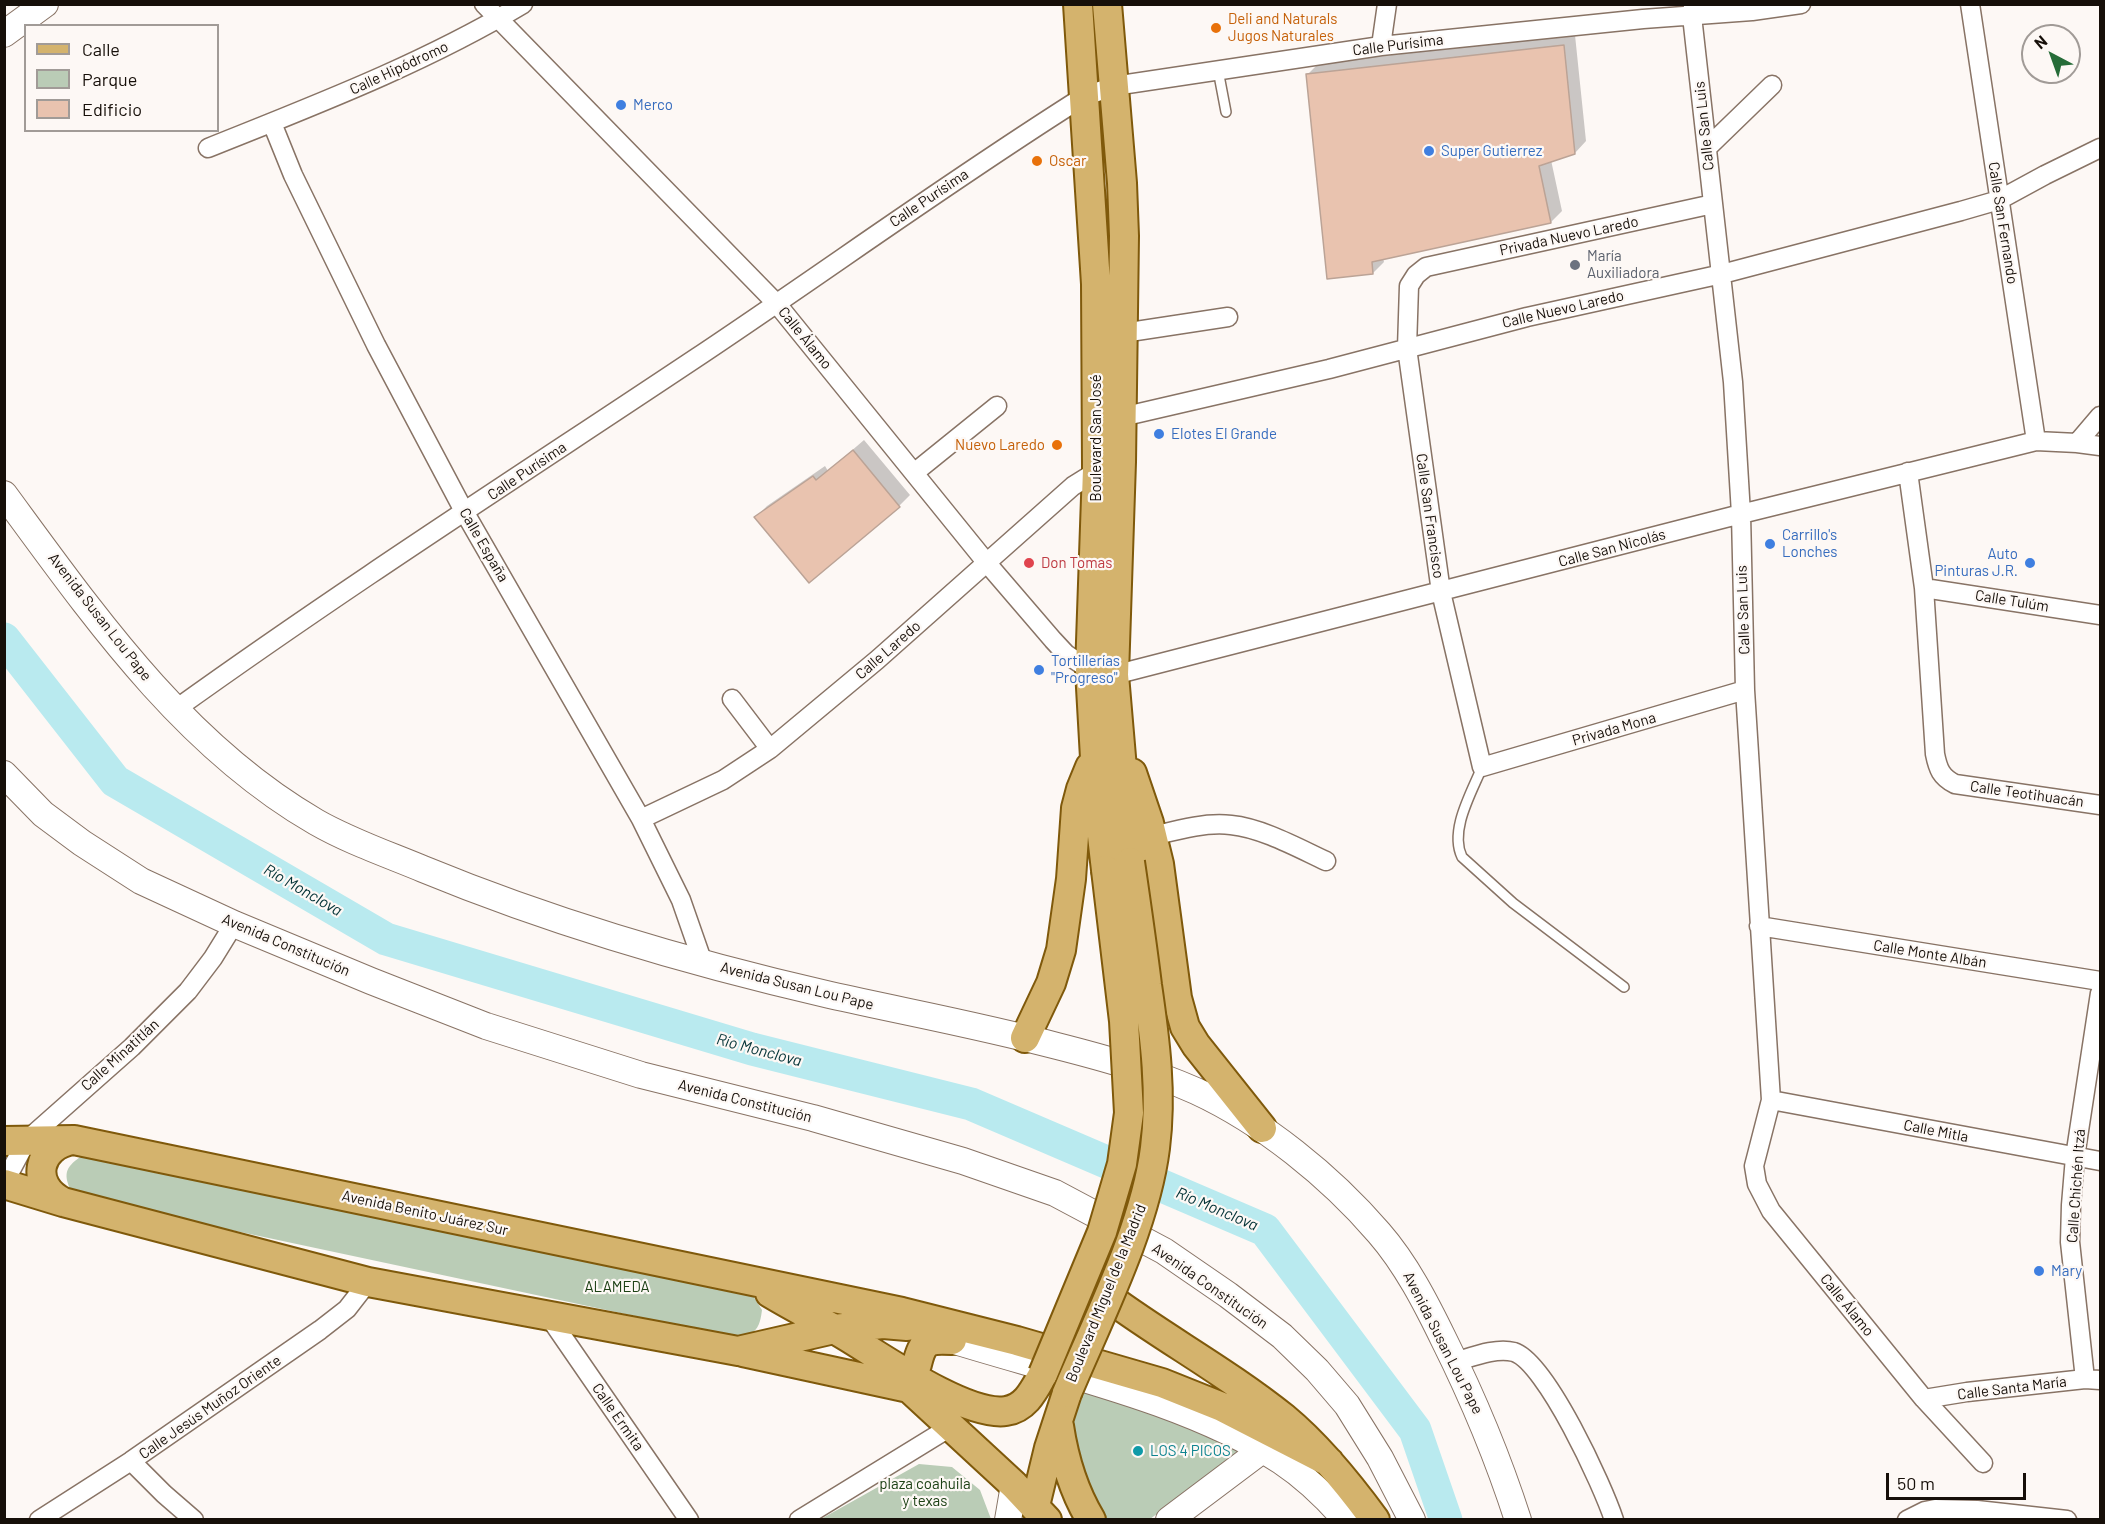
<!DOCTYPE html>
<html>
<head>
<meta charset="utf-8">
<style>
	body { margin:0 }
	#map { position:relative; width:2105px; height:1524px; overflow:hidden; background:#fdf8f5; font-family:Barlow,sans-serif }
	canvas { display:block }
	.frame { position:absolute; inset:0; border:6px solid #160f09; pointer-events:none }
	.legend { position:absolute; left:24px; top:24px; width:195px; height:108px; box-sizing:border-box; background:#fdf8f5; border:2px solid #a19b97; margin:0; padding:8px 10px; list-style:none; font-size:18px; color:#160f09 }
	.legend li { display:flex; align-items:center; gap:12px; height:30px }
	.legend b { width:30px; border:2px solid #a19b97 }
	.north { position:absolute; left:2021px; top:24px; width:60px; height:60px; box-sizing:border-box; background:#fdf8f5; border:2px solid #a19b97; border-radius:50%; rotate:319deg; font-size:16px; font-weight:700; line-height:24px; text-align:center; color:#160f09 }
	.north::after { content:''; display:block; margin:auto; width:21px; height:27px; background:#266c38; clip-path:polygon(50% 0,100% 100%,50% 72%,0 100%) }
	.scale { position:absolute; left:1886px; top:1473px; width:140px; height:27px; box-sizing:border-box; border:3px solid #160f09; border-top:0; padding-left:8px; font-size:18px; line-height:21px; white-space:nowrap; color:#160f09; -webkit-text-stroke:4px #fdf8f5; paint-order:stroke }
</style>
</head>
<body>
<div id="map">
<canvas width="2105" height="1524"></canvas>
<div class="frame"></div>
<ul class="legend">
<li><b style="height:8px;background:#d4b36d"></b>Calle</li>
<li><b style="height:16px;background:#baccb6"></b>Parque</li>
<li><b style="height:16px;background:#e9c3af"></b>Edificio</li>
</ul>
<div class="north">N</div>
<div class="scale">50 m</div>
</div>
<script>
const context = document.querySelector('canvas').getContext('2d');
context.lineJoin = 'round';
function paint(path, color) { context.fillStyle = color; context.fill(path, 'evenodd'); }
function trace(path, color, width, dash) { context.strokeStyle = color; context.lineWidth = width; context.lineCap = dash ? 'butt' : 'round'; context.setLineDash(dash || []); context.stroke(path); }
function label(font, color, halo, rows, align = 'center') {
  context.font = font + ' Barlow,sans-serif'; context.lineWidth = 4.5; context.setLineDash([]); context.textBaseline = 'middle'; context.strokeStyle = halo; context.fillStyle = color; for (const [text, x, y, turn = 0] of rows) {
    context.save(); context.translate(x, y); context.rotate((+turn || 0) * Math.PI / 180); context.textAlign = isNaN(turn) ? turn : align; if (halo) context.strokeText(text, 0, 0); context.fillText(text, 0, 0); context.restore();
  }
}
const green = new Path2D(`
	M 83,1155 L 752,1294 L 762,1310 C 761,1317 760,1327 753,1332 C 741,1341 705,1330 691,1328 L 170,1217 L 71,1191 C 62,1172 67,1166 83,1155 Z
	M 1086,1391 L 1171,1418 L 1239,1451 L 1219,1468 L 1150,1519 L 1106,1519 L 1082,1479 L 1070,1422 L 1079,1398 Z
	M 919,1464 L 952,1467 L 980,1490 L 991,1519 L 821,1519 Z`);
const shadow = new Path2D(`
	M 1575,35 L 1586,141 L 1575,153 L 1551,160 L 1562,211 L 1551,222 L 1383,258 L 1384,262 L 1373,273 L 1308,74 L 1319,63 Z
	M 864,440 L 910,495 L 899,506 L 756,517 L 767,506 L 825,466 L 828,471 Z`);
const river = new Path2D(`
	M 4,639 L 115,781 L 386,939 L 752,1049 L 971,1104 L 1265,1230 L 1415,1430 L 1446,1520`);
const building = new Path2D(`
	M 1564,45 L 1575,154 L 1539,166 L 1551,223 L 1372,262 L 1373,274 L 1327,279 L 1306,74 Z
	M 853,450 L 900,507 L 809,583 L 754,517 L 813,476 L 816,480 Z`);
const lane = new Path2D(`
	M 1218,70 L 1226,112
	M 1482,767 C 1472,792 1449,830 1462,857 L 1513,903 L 1624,987`);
const street = new Path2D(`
	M 484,4 L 777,304 L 986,562 L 1053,640 L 1066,654 L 1090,670 L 1114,675 L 1741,514 L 2036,441 L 2077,443 L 2100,446
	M 1970,4 L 2036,441
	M 1693,6 L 1692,16 L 1733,382 L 1741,514 L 1745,690 L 1771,1100 L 1754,1166 L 1757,1184 L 1771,1211 L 1924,1399 L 1983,1463
	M 1381,46 L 1387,4
	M 272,123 L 293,175 L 376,345 L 465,513 L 641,819 L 681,900 L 703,963
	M 208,148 C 315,105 423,64 523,4
	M 1707,148 L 1772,85
	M 1713,204 L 1426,267 L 1416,275 L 1409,286 L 1407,348 L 1441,592 L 1482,767 L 1745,690
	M 1123,333 L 1228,317
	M 1113,419 L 1329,369 L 1527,317 L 1722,274 L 1961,211 L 1999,200 L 2045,175 L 2100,148
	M 2077,443 L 2100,416
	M 1908,472 L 1924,588 L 1935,754 C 1938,769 1941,777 1955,784 L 2100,805
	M 914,473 L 997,406
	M 1924,588 L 2100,615
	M 732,699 L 770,749
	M 176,709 C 346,587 522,474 696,358 C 825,272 951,180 1083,97 L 1114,86 L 1381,46 L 1643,19 L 1752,11 L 1801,4
	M 641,819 L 723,780 L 770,749 L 877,660 L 1073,486 L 1102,468
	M 1153,836 C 1177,830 1205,822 1231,825 C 1262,828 1298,848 1326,861
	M 1759,926 L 2100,981
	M 1771,1100 L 2100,1161
	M 4,1183 L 27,1140 L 132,1047 L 188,991 L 213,958 L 234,924
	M 547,1314 L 689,1520
	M 1455,1362 C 1472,1357 1496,1347 1514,1352 C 1546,1362 1603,1486 1614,1520
	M 2085,1379 L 2070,1242 L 2071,1205 L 2075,1157 L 2100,993
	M 1924,1399 L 1967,1392 L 2085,1379 L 2100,1380
	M 131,1461 L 164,1494 L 194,1520
	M 39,1520 L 131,1461 L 320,1330 L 347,1309 L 368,1282
	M 799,1520 L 952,1426
	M 1907,1520 L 1925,1511 L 1935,1509 L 1977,1510 L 2067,1520`);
const secondary = new Path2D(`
	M 4,34 L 45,4
	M 4,494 C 93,615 183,745 316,822 C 349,841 387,854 423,869 C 554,923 691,963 830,995 C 906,1012 982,1026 1057,1046 C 1104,1058 1151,1071 1196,1091 C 1263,1122 1330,1176 1379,1233 C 1406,1264 1426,1303 1444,1340 C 1473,1398 1498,1458 1518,1520
	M 4,774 L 43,814 L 82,843 L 141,881 L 234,924 L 371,981 L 486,1026 L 641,1075 L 813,1118 L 963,1161 L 1055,1193 L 1164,1251 L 1228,1295 L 1282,1336 L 1317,1370 L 1347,1405 L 1380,1458 L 1412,1520
	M 952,1340 C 1058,1373 1188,1401 1281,1461 C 1305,1477 1327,1498 1346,1520
	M 1008,1520 L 1014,1485
	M 1169,1520 L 1262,1450`);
const primary = new Path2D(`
	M 1078,4 L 1096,284 L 1097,469 L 1090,670 L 1097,793 L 1106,870
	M 1107,4 L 1122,183 L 1124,236 L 1121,462 L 1114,675 L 1130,862
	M 1132,773 L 1149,823 L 1159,864 L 1177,998 L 1185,1027 L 1196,1045 L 1262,1128
	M 1025,1038 L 1051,983 L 1061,950 L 1071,879 L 1076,808 L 1081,789 L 1090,767
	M 4,1141 L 74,1140 L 902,1312 L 1017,1341 L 1162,1383 L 1222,1407 L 1329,1462
	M 4,1184 L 63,1202 L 368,1282 L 738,1351 L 834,1329 L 883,1324 L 907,1326
	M 63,1202 C 29,1185 37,1145 74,1140
	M 770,1293 C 795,1308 821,1321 846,1336 C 881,1357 966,1417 1006,1411 C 1026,1408 1034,1390 1043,1374
	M 1108,1297 C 1165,1339 1228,1373 1284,1418 C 1319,1447 1348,1483 1375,1520
	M 952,1340 C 928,1339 923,1340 917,1364 C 914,1372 912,1380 909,1388 L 1014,1485 L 1047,1520
	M 743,1352 L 909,1388
	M 1059,1426 C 1064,1459 1073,1490 1091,1520
	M 1035,1506 L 1049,1448 L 1067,1393`);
const primaryBridge = new Path2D(`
	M 1043,1374 L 1102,1232 L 1122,1164 L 1129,1113 L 1124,1021 L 1106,870
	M 1067,1393 C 1098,1319 1145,1228 1155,1148 C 1162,1093 1155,1039 1147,985 C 1142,944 1136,903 1130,862`);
const markers = [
	[1216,28,6,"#e8710a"],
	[621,105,6,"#3f7fe0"],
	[1429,151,6,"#3f7fe0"],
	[1037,161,6,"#e8710a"],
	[1575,265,6,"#6b7280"],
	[1159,434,6,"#3f7fe0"],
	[1057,445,6,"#e8710a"],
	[1770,544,6,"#3f7fe0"],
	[1029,563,6,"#e0444e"],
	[2030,563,6,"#3f7fe0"],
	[1039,670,6,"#3f7fe0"],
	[2039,1271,6,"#3f7fe0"],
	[1138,1451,6,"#0f9aa8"]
];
const foodNames = [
	["Deli and Naturals",1228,19],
	["Jugos Naturales",1228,36],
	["Oscar",1049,161],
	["Nuevo Laredo",1045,445,"right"]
];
const streetNames = [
	["Calle Purísima",1398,45,-7],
	["Calle Hipódromo",399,68,-25],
	["Calle San Luis",1704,126,-96],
	["Calle Purísima",929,198,-34],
	["Calle San Fernando",2003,223,81],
	["Privada Nuevo Laredo",1569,236,-12],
	["Calle Nuevo Laredo",1563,309,-13],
	["Calle Álamo",805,338,51],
	["Boulevard San José",1096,438,-90],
	["Calle Purísima",527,471,-34],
	["Calle San Francisco",1430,516,82],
	["Calle España",484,545,60],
	["Calle San Nicolás",1612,548,-15],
	["Calle Tulúm",2012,601,9],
	["Calle San Luis",1743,610,-92],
	["Avenida Susan Lou Pape",100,617,52],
	["Calle Laredo",888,650,-41],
	["Privada Mona",1614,729,-16],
	["Calle Teotihuacán",2027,794,8],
	["Avenida Constitución",286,945,23],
	["Calle Monte Albán",1930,954,9],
	["Avenida Susan Lou Pape",797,986,14],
	["Calle Minatitlán",120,1055,-42],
	["Avenida Constitución",745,1101,14],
	["Calle Mitla",1936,1131,11],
	["Calle Chichén Itzá",2076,1186,-86],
	["Avenida Benito Juárez Sur",425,1213,12],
	["Avenida Constitución",1210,1286,35],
	["Boulevard Miguel de la Madrid",1106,1293,-68],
	["Calle Álamo",1847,1305,51],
	["Avenida Susan Lou Pape",1443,1343,63],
	["Calle Santa María",2012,1388,-7],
	["Calle Jesús Muñoz Oriente",210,1407,-35],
	["Calle Ermita",618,1417,55]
];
const shopNames = [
	["Merco",633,105],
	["Super Gutierrez",1441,151],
	["Elotes El Grande",1171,434],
	["Carrillo's",1782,535],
	["Lonches",1782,552],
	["Auto",2018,554,"right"],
	["Pinturas J.R.",2018,571,"right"],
	["Tortillerías",1051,661],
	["\"Progreso\"",1051,678],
	["Mary",2051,1271]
];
const worshipNames = [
	["María",1587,256],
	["Auxiliadora",1587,273]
];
const healthNames = [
	["Don Tomas",1041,563]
];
const parkNames = [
	["ALAMEDA",617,1287],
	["plaza coahuila",925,1484],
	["y texas",925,1501]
];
const cultureNames = [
	["LOS 4 PICOS",1150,1451]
];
const waterNames = [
	["Río Monclova",303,890,30],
	["Río Monclova",759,1050,15],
	["Río Monclova",1217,1209,23]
];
paint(green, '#baccb6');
paint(shadow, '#0003');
trace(river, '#b9eaef', 33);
paint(building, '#e9c3af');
trace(building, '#bba396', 1.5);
trace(lane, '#887365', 12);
trace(street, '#887365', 21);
trace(secondary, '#887365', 28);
trace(primary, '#7f590b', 32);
trace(lane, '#fff', 9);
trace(street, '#fff', 18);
trace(secondary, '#fff', 26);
trace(primary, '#d4b36d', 28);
trace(primaryBridge, '#7f590b', 32, []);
trace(primaryBridge, '#d4b36d', 28);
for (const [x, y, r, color] of markers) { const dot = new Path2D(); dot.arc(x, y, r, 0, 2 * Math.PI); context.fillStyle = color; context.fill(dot); trace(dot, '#fdf8f5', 2); }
label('15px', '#c56008', '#fdf8f5', foodNames, 'left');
label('15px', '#160f09', '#fdf8f5', streetNames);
label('15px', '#366cbe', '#fdf8f5', shopNames, 'left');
label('15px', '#5b616d', '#fdf8f5', worshipNames, 'left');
label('15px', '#be3a42', '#fdf8f5', healthNames, 'left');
label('15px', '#1c4014', '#fdf8f5', parkNames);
label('15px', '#0d838f', '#fdf8f5', cultureNames, 'left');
label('italic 16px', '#003135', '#fdf8f5', waterNames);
</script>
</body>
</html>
